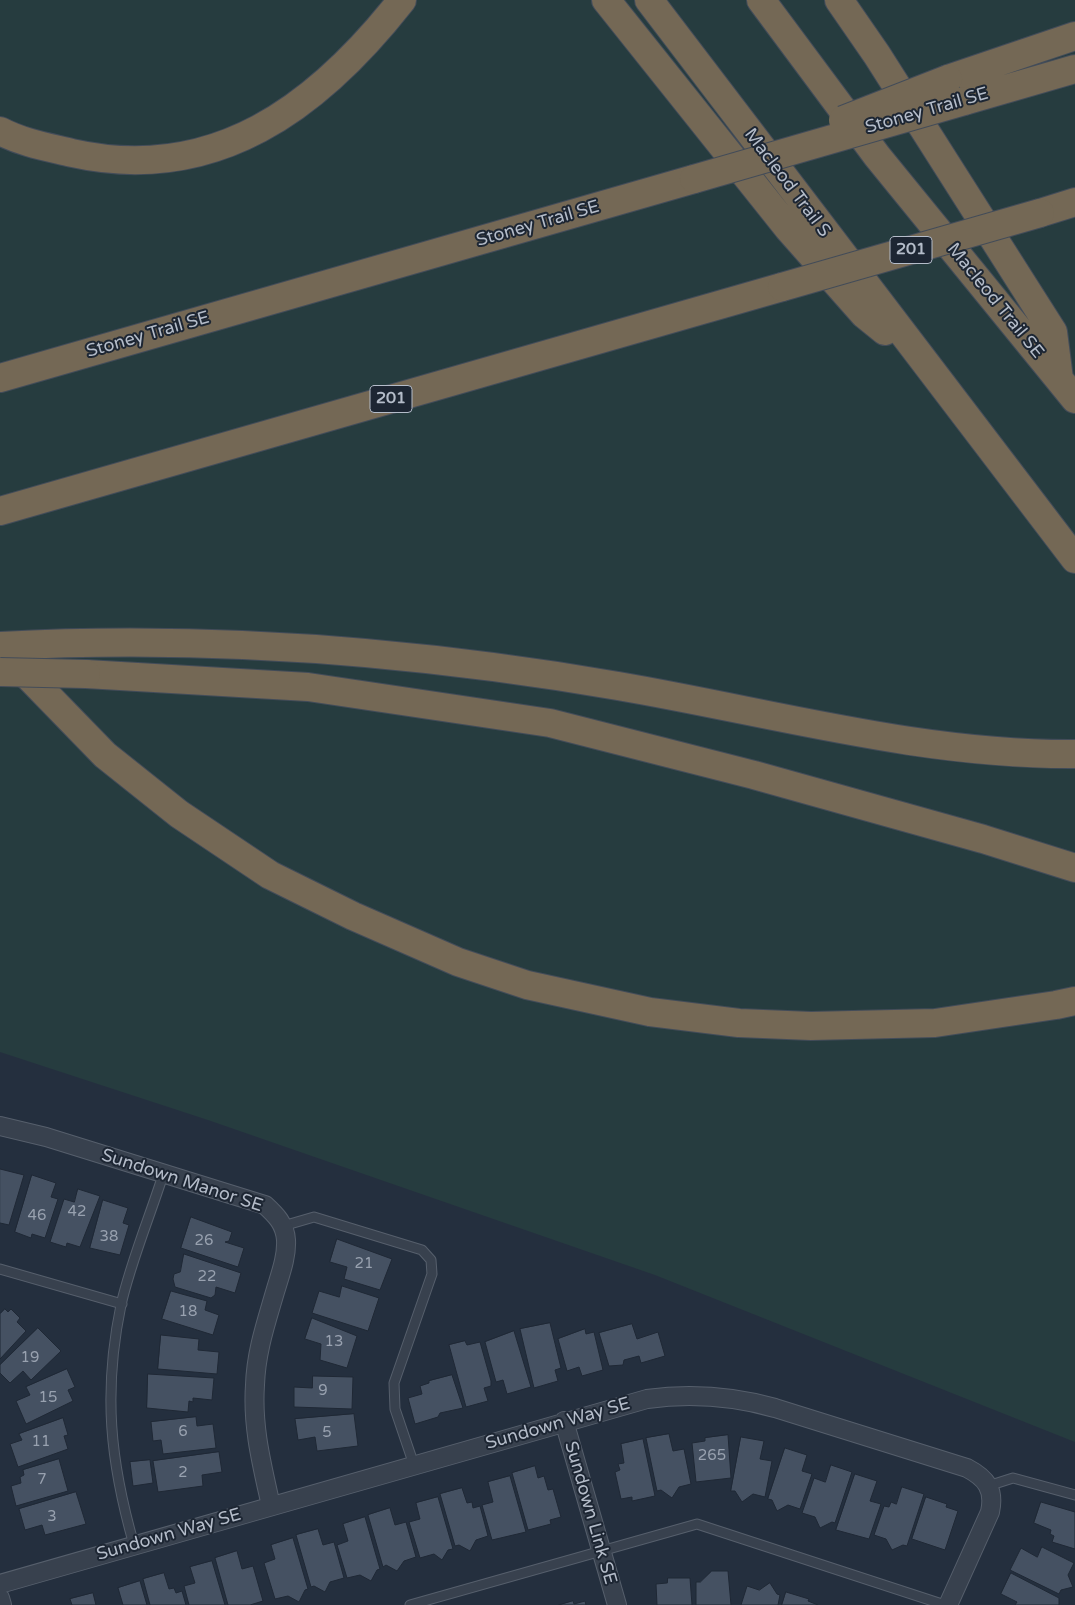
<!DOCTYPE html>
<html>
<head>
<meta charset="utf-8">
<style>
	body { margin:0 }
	canvas { display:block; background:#242f3e }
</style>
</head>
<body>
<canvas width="1075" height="1605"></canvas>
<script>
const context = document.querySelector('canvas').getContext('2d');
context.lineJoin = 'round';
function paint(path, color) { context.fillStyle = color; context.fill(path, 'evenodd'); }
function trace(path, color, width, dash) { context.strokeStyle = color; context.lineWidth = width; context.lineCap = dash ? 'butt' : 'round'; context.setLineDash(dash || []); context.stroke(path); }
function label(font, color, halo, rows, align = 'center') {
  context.font = font + ' "Varela Round",sans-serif'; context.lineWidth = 4; context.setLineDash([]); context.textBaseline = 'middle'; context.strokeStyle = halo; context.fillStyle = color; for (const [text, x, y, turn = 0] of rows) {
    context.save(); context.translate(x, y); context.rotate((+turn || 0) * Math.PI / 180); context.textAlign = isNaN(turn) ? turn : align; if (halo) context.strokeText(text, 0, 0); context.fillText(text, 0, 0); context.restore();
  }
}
const green = new Path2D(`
	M 0,0 L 1075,0 L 1075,1442 L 655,1275 L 208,1120 L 0,1052 Z`);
const building = new Path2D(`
	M 0,1169 L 24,1175 L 9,1225 L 0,1223 Z
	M 32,1175 L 56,1183 L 51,1197 L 58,1199 L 45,1238 L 32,1234 L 31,1238 L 15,1232 Z
	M 78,1189 L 100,1196 L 80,1247 L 67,1243 L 66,1247 L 50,1242 L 64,1199 L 74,1202 Z
	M 103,1200 L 128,1208 L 123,1223 L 129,1225 L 120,1255 L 90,1248 Z
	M 191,1217 L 232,1232 L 229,1241 L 225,1242 L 244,1248 L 238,1267 L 181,1248 Z
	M 337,1239 L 392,1259 L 380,1290 L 344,1279 L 347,1267 L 330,1262 Z
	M 184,1254 L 241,1273 L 235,1293 L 216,1287 L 215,1295 L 211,1298 L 175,1287 L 173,1279 L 174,1274 L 180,1272 Z
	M 342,1286 L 379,1298 L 368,1331 L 312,1313 L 319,1291 L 339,1297 Z
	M 171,1291 L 207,1301 L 205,1310 L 219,1315 L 213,1335 L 162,1319 Z
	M 5,1309 L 8,1312 L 11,1309 L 20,1318 L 17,1322 L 26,1331 L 0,1359 L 0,1314 Z
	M 312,1318 L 357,1336 L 347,1368 L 320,1360 L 321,1344 L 305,1339 Z
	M 550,1323 L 561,1368 L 555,1370 L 558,1381 L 534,1388 L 520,1329 Z
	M 632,1324 L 637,1339 L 658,1332 L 665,1356 L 641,1363 L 639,1356 L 624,1360 L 623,1365 L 609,1366 L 599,1333 Z
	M 38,1328 L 61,1351 L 31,1380 L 23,1371 L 10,1383 L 0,1373 L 0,1365 Z
	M 585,1329 L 586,1334 L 594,1332 L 603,1370 L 582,1376 L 579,1367 L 567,1371 L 558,1339 Z
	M 514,1331 L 531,1387 L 507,1394 L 503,1380 L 496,1382 L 485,1342 Z
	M 161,1335 L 199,1339 L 198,1350 L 219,1352 L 217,1374 L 158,1369 Z
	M 465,1341 L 467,1345 L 480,1342 L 491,1381 L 491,1386 L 484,1388 L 488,1401 L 466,1407 L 449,1345 Z
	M 67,1369 L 75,1387 L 68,1390 L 73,1401 L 26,1424 L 16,1401 L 30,1395 L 26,1387 Z
	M 148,1374 L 214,1378 L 212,1400 L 193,1398 L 193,1402 L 189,1401 L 188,1412 L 147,1408 Z
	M 452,1375 L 463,1408 L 440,1413 L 438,1417 L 415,1424 L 408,1398 L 422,1394 L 420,1386 L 429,1383 L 429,1381 Z
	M 313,1376 L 353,1377 L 352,1409 L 294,1407 L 294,1387 L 312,1388 Z
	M 354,1414 L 358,1446 L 317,1451 L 315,1437 L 298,1440 L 295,1419 Z
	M 196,1417 L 197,1426 L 213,1424 L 216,1448 L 163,1454 L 161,1440 L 153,1441 L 151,1422 Z
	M 63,1418 L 68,1435 L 64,1436 L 68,1449 L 18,1467 L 10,1444 L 22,1440 L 19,1434 Z
	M 669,1434 L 673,1451 L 684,1449 L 691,1484 L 679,1487 L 672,1498 L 661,1490 L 657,1491 L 646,1438 Z
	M 728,1435 L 731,1478 L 696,1482 L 692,1443 L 705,1441 L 705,1438 Z
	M 741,1437 L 764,1441 L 760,1459 L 772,1461 L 765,1497 L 753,1494 L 742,1502 L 735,1491 L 731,1491 Z
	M 643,1439 L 655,1496 L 632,1501 L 632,1497 L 621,1499 L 615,1472 L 620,1470 L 618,1464 L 624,1463 L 621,1444 Z
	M 785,1448 L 807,1455 L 802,1471 L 812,1474 L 800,1509 L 788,1505 L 777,1511 L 772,1500 L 768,1499 Z
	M 219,1452 L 222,1472 L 202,1475 L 203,1486 L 158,1492 L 153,1461 Z
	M 59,1459 L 68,1491 L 16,1506 L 11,1486 L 21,1483 L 20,1477 L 24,1475 L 23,1470 Z
	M 150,1460 L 153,1483 L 133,1486 L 130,1462 Z
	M 831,1465 L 852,1472 L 835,1523 L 832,1522 L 820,1528 L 815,1517 L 802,1513 L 814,1478 L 825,1482 Z
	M 535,1466 L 538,1478 L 544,1476 L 548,1490 L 553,1489 L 561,1517 L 550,1520 L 551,1524 L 528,1530 L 512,1473 Z
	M 855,1474 L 877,1481 L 870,1501 L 881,1504 L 869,1539 L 836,1530 Z
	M 510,1476 L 526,1532 L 492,1540 L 482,1505 L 493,1502 L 488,1482 Z
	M 902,1487 L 924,1494 L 907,1546 L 903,1545 L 892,1550 L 886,1539 L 874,1535 L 884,1506 L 889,1507 L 891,1502 L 896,1504 Z
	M 462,1488 L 467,1503 L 472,1502 L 473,1508 L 480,1506 L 488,1536 L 476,1540 L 470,1551 L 459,1545 L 455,1546 L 440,1494 Z
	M 76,1492 L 86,1524 L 45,1535 L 42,1525 L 25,1530 L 19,1509 Z
	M 438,1497 L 453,1549 L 448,1550 L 442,1560 L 434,1554 L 420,1558 L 409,1522 L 420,1519 L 416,1503 Z
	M 926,1497 L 947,1504 L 946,1507 L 958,1511 L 945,1550 L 912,1539 Z
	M 1041,1502 L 1075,1512 L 1075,1549 L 1052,1542 L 1054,1536 L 1050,1534 L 1051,1530 L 1034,1523 Z
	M 390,1508 L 395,1525 L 406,1522 L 416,1557 L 404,1561 L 397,1571 L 386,1565 L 383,1567 L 368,1515 Z
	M 365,1517 L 380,1569 L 377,1570 L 371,1581 L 360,1575 L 347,1578 L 337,1545 L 348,1541 L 343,1524 Z
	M 318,1529 L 323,1545 L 334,1542 L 344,1578 L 330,1582 L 325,1592 L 314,1586 L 311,1587 L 296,1535 Z
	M 293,1538 L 308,1589 L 305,1590 L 299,1602 L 288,1596 L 275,1599 L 264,1563 L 275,1559 L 271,1545 Z
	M 1042,1547 L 1074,1563 L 1068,1575 L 1073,1587 L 1061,1590 L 1059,1594 L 1010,1570 L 1021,1548 L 1037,1557 Z
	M 237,1551 L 242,1569 L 253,1566 L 263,1601 L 250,1605 L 228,1605 L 215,1558 Z
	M 212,1561 L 225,1605 L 189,1605 L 184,1586 L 195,1583 L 190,1567 Z
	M 712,1571 L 728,1571 L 731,1605 L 696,1605 L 696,1582 L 700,1582 Z
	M 164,1573 L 169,1589 L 174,1588 L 176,1593 L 182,1591 L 186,1605 L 150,1605 L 143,1579 Z
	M 1011,1573 L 1059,1598 L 1059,1605 L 1015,1605 L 1017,1602 L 1001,1594 Z
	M 668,1578 L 690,1578 L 692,1605 L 657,1605 L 656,1584 L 667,1583 Z
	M 140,1581 L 147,1605 L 123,1605 L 118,1588 Z
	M 770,1583 L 777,1594 L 780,1595 L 778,1605 L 741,1605 L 747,1586 L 759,1590 Z
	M 786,1592 L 809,1599 L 808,1601 L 818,1605 L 782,1605 Z
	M 93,1593 L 96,1605 L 72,1605 L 70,1599 Z
	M 573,1601 L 574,1604 L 585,1601 L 586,1605 L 559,1605 Z`);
const lane = new Path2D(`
	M 283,1226 L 314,1217 L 422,1250 L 431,1260 L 432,1274 L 394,1383 L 395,1409 L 414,1465
	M 0,1269 L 122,1304
	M 988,1486 L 1013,1478 L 1075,1495
	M 134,1545 C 110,1461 103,1392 121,1305 C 130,1264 150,1216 163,1175
	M 410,1605 L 697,1524 L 945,1605`);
const street = new Path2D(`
	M 0,1126 L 46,1137 L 265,1205 C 276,1215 285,1224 286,1240 C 287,1257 280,1275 275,1292 C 266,1323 256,1352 255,1385 C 252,1427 262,1465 271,1506
	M 564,1421 L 617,1605
	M 0,1584 L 647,1399 C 691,1393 732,1396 775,1408 L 967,1468 C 986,1478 995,1489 990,1512 L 948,1605
	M 0,1598 L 2,1605`);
const highway = new Path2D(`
	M 606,0 L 788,228 L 864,314 L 885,331
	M 649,0 L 1075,559
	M 761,0 L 877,156 L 1075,399
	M 839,0 L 877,55 L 1053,332 L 1059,379
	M 948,79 L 1075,36
	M 964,101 L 1075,69
	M 0,131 C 23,143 47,147 72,153 C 215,185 318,107 402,0
	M 1040,213 L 1075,202
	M 0,378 L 694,179
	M 0,511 L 782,287
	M 0,646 C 207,635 414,651 618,686 C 770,712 920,755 1075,754
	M 0,647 L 105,755 L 179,814 L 270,875 L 353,916 L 458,962 L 527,985 L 650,1012 L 739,1023 L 811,1026 L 935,1023 L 1056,1005 L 1075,1001
	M 86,674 L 308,687 L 550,723 L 754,775 L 983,839 L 1075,868`);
const highwayBridge = new Path2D(`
	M 843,120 L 948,79
	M 694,179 L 964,101
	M 782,287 L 1040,213
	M 0,672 L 86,674`);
const numberNames = [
	["42",77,1212],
	["46",37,1216],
	["38",109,1237],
	["26",204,1241],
	["21",364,1264],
	["22",207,1277],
	["18",188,1312],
	["13",334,1342],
	["19",30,1358],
	["9",323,1391],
	["15",48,1398],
	["6",183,1432],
	["5",327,1433],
	["11",41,1442],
	["265",712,1456],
	["2",183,1473],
	["7",42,1480],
	["3",52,1517]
];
const shields = [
	[911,250,42],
	[391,399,42]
];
const shieldNames = [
	["201",911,250],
	["201",391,399]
];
const streetNames = [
	["Stoney Trail SE",927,111,-16],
	["Macleod Trail S",787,183,53],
	["Stoney Trail SE",538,224,-16],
	["Macleod Trail SE",995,301,51],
	["Stoney Trail SE",148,335,-16],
	["Sundown Manor SE",182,1181,18],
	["Sundown Way SE",558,1424,-16],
	["Sundown Link SE",590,1513,74],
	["Sundown Way SE",169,1535,-16]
];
paint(green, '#263c3f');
paint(building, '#455162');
trace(building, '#1f2835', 1);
trace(lane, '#565f6c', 11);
trace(street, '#565f6c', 20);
trace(highway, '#434c59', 30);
trace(lane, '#38414e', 9);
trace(street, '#38414e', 18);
trace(highway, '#746855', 28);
trace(highwayBridge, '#434c59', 30, []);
trace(highwayBridge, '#746855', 28);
label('15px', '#98a1af', null, numberNames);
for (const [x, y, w] of shields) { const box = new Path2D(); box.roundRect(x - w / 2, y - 13.5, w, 27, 4); context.fillStyle = '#1d2633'; context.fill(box); trace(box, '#b4bcc9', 1); }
label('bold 16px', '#b4bcc9', null, shieldNames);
label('18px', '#b4bcc9', '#1d2633', streetNames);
</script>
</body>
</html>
